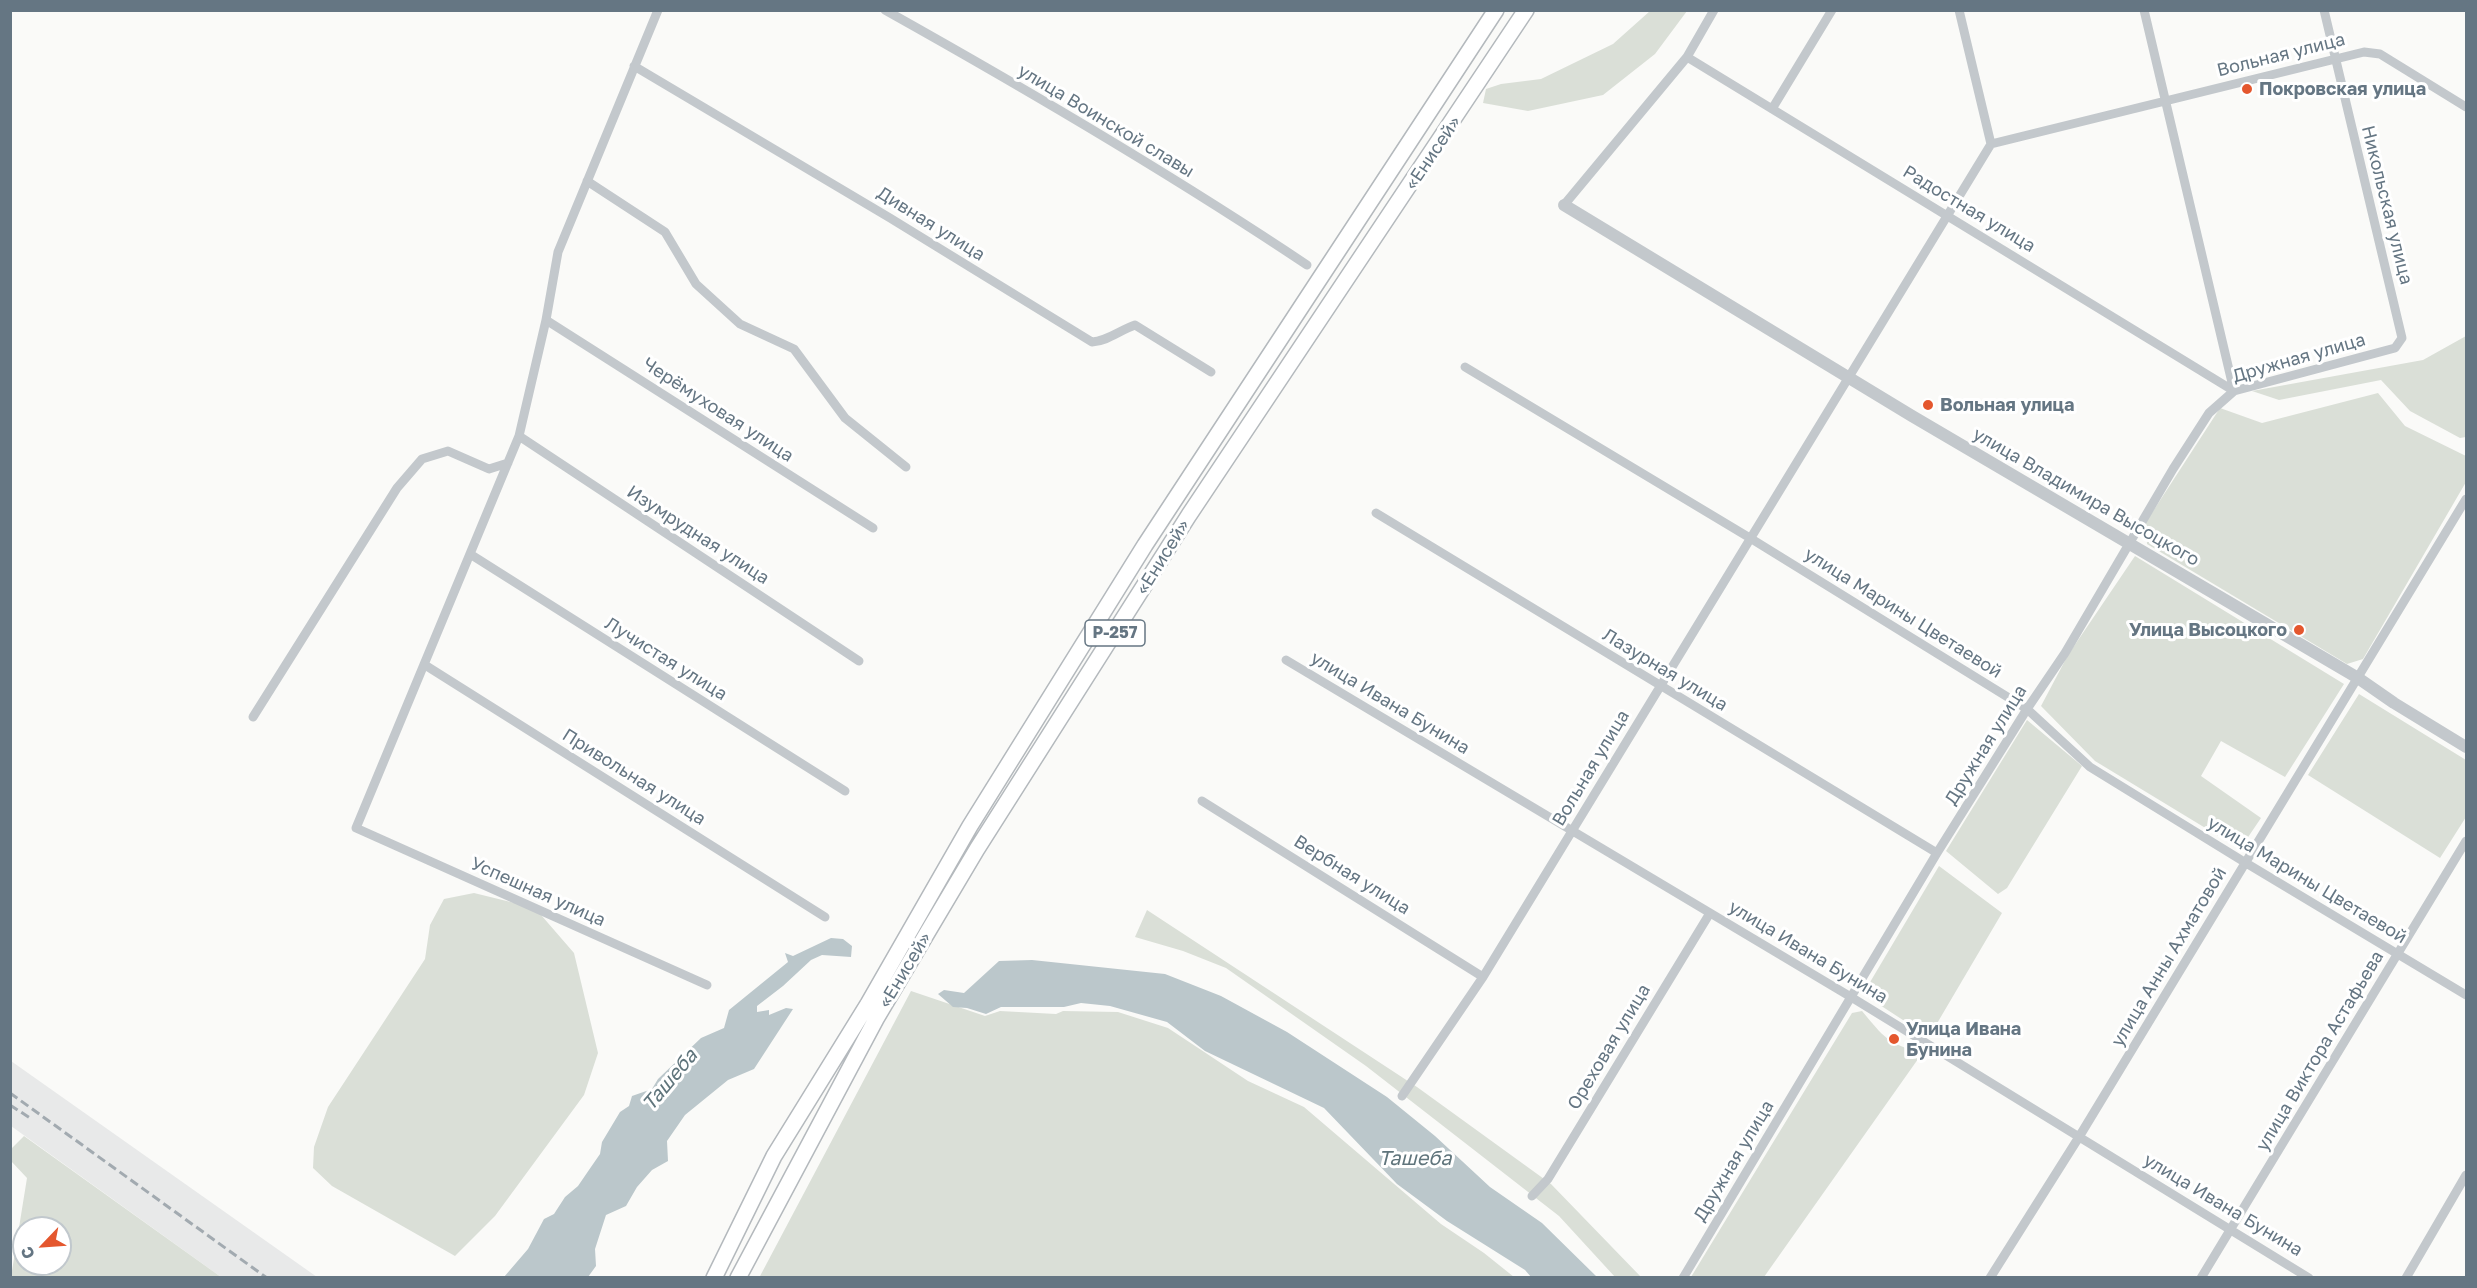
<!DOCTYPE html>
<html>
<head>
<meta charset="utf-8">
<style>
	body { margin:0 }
	#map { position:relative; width:2477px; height:1288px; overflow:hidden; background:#fafaf8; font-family:"Golos Text",sans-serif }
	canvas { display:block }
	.frame { position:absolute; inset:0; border:12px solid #657683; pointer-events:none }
	.north { position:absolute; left:12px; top:1216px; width:60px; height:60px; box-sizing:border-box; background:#fff; border:2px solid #c1c8cd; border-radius:50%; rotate:245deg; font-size:16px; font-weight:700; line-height:24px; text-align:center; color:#657683 }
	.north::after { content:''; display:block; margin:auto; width:21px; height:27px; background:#e4572e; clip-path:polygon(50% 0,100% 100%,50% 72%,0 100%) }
</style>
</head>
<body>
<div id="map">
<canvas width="2477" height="1288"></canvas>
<div class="frame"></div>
<div class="north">С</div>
</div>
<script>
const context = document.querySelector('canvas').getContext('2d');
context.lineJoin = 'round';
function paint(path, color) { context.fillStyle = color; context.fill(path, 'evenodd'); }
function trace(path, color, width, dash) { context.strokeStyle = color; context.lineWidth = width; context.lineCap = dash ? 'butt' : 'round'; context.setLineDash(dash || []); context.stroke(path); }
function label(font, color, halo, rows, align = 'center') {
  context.font = font + ' "Golos Text",sans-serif'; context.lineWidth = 6; context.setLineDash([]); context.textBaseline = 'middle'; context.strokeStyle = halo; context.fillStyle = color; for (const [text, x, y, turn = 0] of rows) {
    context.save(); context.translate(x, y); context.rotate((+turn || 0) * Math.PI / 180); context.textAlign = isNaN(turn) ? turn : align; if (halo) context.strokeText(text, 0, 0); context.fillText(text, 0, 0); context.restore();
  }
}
const built = new Path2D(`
	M 11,1061 L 317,1277 L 221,1277 L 11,1126 Z`);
const green = new Path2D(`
	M 1650,11 L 1687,11 L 1655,54 L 1603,95 L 1528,111 L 1483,103 L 1486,89 L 1501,84 L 1541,79 L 1613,44 Z
	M 2466,336 L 2466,437 L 2460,438 L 2410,411 L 2381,380 L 2279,400 L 2252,391 L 2423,360 Z
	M 2378,393 L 2405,426 L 2466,456 L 2466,482 L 2363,659 L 2347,664 L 2147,544 L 2146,522 L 2220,408 L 2262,423 Z
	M 2135,556 L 2344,684 L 2285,777 L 2221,741 L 2201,776 L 2261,818 L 2240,849 L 2095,761 L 2041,706 L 2068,655 Z
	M 2359,694 L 2466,760 L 2466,817 L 2440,858 L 2308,775 Z
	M 2027,720 L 2082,766 L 2007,888 L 1998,894 L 1946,851 Z
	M 1939,866 L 2002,913 L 1929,1037 L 1863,994 Z
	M 474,893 L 535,908 L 574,953 L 598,1053 L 584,1095 L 495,1216 L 455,1256 L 332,1186 L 313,1168 L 314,1147 L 328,1107 L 425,959 L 430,925 L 444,899 Z
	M 1147,910 L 1417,1087 L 1551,1184 L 1641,1277 L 1615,1277 L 1559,1216 L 1366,1066 L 1226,968 L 1183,951 L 1135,937 Z
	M 911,991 L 985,1016 L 1000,1011 L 1056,1014 L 1063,1011 L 1118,1012 L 1168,1028 L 1248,1081 L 1304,1107 L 1441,1224 L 1484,1253 L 1514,1277 L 759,1278 Z
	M 1862,1011 C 1883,1036 1889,1046 1923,1052 L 1764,1277 L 1691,1277 L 1852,1013 Z
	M 24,1136 L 221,1277 L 11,1277 L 27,1178 L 11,1161 L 11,1149 ZM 24,1228 L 60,1228 L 60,1264 L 24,1264 Z`);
const water = new Path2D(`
	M 831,938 L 843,939 L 852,946 L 851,957 L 822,955 L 811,960 L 783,986 L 757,1006 L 757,1012 L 769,1010 L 769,1015 L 786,1008 L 793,1009 L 754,1069 L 728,1080 L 685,1115 L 667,1141 L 668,1161 L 652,1170 L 637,1187 L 626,1206 L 606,1215 L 595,1249 L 596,1266 L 588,1277 L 504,1277 L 528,1249 L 544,1219 L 554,1214 L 565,1197 L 578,1186 L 591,1167 L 600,1154 L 602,1142 L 620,1112 L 629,1106 L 632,1096 L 652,1089 L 658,1079 L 701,1038 L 724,1028 L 729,1010 L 788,962 L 785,953 L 793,956 Z
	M 1032,960 L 1165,974 L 1221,996 L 1287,1032 L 1387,1097 L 1435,1136 L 1490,1187 L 1542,1223 L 1597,1277 L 1531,1277 L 1525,1270 L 1447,1221 L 1397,1184 L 1324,1108 L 1205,1051 L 1167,1022 L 1110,1006 L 1081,1003 L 1064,1007 L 1001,1007 L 986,1014 L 967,1008 L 953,1007 L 938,994 L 944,990 L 964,993 L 999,961 Z`);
const minor = new Path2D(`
	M 658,10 L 558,252 L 546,320 L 519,436 L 356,828 L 707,985
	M 885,10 C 1028,90 1171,174 1307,265
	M 1959,10 L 1991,144
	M 2144,10 L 2234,391
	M 1687,57 L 2234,391
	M 634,66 L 890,218 L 1092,342 C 1108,341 1120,330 1135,325 L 1211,372
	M 1772,109 L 1832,10
	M 587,181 L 665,232 L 696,284 L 740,324 L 794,349 L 845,418 L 906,467
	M 1564,205 L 1687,57 L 1714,10
	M 546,320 L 873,528
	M 1465,367 L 1750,538 L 2027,709 L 2090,767 L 2246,863 L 2466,995
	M 519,436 L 859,661
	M 1376,513 L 1937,853
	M 470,554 L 845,791
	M 1286,660 L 1851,997 L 2309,1278
	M 425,665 L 825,917
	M 253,717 L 397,488 L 422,459 L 448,451 L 489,469 L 508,463
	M 1202,801 L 1483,977
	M 1402,1096 L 1483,977 L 1991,144 L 2364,52 L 2380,54 L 2466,107
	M 1532,1196 L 1548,1179 L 1710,913
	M 1683,1278 L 1937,853 L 2027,709 L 2065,653 L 2173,469 L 2209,413 L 2234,391 L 2395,348 L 2402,338 L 2324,10
	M 1990,1278 L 2079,1137 L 2466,499
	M 2201,1278 L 2466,841
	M 2406,1278 L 2466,1175`);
const tertiary = new Path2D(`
	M 1564,205 L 1912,416 L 2358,678 L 2394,703 L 2466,747`);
const trunk = new Path2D(`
	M 714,1278 L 774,1156 L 868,1004 L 970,826 L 1145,545 L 1496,10
	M 738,1278 L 876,1019 L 977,849 L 1189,515 L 1526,10`);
const rail = new Path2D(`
	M 10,1093 L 267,1278
	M 10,1105 L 30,1118`);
const markers = [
	[2247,89,6,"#e4572e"],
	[1928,405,6,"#e4572e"],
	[2299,630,6,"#e4572e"],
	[1894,1039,6,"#e4572e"]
];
const shields = [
	[1115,633,60]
];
const shieldNames = [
	["Р-257",1115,633]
];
const streetNames = [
	["Вольная улица",2281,55,-14],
	["улица Воинской славы",1106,121,31],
	["«Енисей»",1433,153,-56],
	["Никольская улица",2387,205,76],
	["Радостная улица",1969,209,31],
	["Дивная улица",931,224,32],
	["Дружная улица",2299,358,-16],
	["Черёмуховая улица",718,410,33],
	["улица Владимира Высоцкого",2086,497,30],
	["Изумрудная улица",698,535,33],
	["«Енисей»",1163,557,-58],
	["улица Марины Цветаевой",1903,613,32],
	["Лучистая улица",666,659,32],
	["Лазурная улица",1665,670,31],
	["улица Ивана Бунина",1390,703,31],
	["Дружная улица",1986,745,-58],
	["Вольная улица",1591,768,-59],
	["Привольная улица",634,777,32],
	["Вербная улица",1352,875,32],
	["улица Марины Цветаевой",2307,880,31],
	["Успешная улица",538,892,24],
	["улица Ивана Бунина",1808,952,31],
	["улица Анны Ахматовой",2169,957,-59],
	["«Енисей»",905,970,-59],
	["Ореховая улица",1609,1047,-59],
	["улица Виктора Астафьева",2320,1051,-59],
	["Дружная улица",1734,1161,-59],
	["улица Ивана Бунина",2223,1205,31]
];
const poiNames = [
	["Покровская улица",2259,89],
	["Вольная улица",1940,405],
	["Улица Высоцкого",2287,630,"right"],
	["Улица Ивана",1906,1029],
	["Бунина",1906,1050]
];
const waterNames = [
	["Ташеба",670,1080,-50],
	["Ташеба",1415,1159]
];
paint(built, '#e8e9e9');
paint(green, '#dadfd7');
paint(water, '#bbc7cb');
trace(trunk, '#b4b9bd', 18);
trace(minor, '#c3c8cc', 9);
trace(tertiary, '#c3c8cc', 12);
trace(trunk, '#fff', 15);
trace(rail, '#a2aab0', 3, [9, 4.5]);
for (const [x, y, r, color] of markers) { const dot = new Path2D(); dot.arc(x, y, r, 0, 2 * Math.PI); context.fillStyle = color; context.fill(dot); trace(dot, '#fff', 2); }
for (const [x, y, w] of shields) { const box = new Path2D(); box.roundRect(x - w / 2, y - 13, w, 26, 4.5); context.fillStyle = '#fff'; context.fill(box); trace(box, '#657683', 1.5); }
label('bold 16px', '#657683', null, shieldNames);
label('18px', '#657683', '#fff', streetNames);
label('bold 18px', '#657683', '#fff', poiNames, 'left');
label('italic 20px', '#60757c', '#fff', waterNames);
</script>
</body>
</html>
